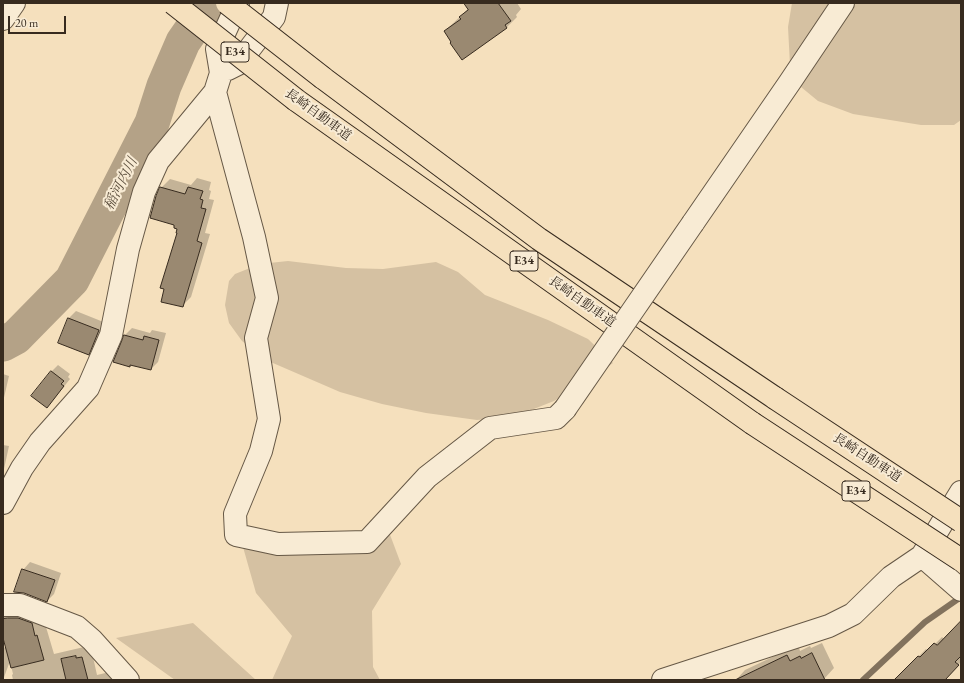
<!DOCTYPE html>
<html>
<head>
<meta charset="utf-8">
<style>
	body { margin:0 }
	#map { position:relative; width:964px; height:683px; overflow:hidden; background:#f5e0bd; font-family:"EB Garamond",serif }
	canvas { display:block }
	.frame { position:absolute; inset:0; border:4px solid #372b1f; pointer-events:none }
	.scale { position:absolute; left:8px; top:16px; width:58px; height:18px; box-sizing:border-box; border:2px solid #372b1f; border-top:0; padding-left:5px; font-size:12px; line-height:14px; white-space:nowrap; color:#372b1f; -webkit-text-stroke:3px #f8ebd4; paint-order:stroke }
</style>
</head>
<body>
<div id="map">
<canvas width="964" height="683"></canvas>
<div class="frame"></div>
<div class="scale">20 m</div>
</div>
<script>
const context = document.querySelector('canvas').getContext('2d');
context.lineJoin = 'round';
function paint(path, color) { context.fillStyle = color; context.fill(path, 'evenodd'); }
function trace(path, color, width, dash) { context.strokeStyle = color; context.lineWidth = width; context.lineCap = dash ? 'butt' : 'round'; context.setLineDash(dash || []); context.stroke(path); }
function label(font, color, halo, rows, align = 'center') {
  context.font = font + ' "EB Garamond","Noto Serif JP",serif'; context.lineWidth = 4; context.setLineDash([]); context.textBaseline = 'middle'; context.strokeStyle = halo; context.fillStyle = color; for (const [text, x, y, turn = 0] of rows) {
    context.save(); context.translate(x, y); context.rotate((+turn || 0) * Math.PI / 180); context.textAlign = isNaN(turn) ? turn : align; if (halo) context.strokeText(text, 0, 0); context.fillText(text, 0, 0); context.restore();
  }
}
const green = new Path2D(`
	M 792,3 L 961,3 L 961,120 L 954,125 L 921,125 L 853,114 L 818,101 L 801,87 L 790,65 L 788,27 Z
	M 288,261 L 346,268 L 383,269 L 436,262 L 458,272 L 485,295 L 548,320 L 588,339 L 613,363 L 586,382 L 554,401 L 516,416 L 477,420 L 426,413 L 382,404 L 340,392 L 266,360 L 242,341 L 229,323 L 225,305 L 229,281 L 235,274 L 260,264 Z
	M 389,532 L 401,564 L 372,611 L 373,667 L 380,680 L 272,680 L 292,636 L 256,593 L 243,547 Z
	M 193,623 L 256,680 L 175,680 L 116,638 Z`);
const shadow = new Path2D(`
	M 471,3 L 517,3 L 521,9 L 516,15 L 517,17 L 506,28 L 452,41 L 445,31 L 469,8 Z
	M 197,178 L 211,182 L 209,190 L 211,191 L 209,199 L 214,200 L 205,233 L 210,234 L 191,297 L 182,306 L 179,228 L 161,188 L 170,179 L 191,185 Z
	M 76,311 L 106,323 L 96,346 L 89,354 L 68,319 Z
	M 132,328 L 150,333 L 152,330 L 166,333 L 158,362 L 151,369 L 131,364 L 129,366 L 123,340 L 125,335 Z
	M 58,365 L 70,374 L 68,377 L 70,379 L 54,399 L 47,406 L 51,372 Z
	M 3,374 L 9,376 L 3,402 Z
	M 3,445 L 9,446 L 4,469 L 3,470 Z
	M 30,562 L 61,573 L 54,594 L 47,601 L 23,570 Z
	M 9,611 L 41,614 L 44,627 L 46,627 L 54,654 L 84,647 L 85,649 L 91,648 L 97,675 L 118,670 L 121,680 L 13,680 L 12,675 L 13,674 L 10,661 L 3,680 L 3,647 L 7,648 L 3,634 L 3,617 Z
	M 961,623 L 961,662 L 948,675 L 930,680 L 893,680 L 898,676 L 898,677 L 926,649 L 928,651 L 942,637 L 944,639 Z
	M 822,643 L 834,668 L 824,679 L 821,680 L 736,680 L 745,670 L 798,645 L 800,651 L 810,646 L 811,648 Z`);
const stream = new Path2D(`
	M 863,680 L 925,622 L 961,597`);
const river = new Path2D(`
	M 3,344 L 16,337 L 72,280 L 152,123 L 164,86 L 183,42 L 210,3`);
const building = new Path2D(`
	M 464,3 L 498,3 L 511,21 L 505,25 L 507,28 L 462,60 L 450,43 L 451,42 L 444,31 L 461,19 L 459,17 L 468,10 Z
	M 160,187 L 185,194 L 188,187 L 203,191 L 200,199 L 203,200 L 201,208 L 206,209 L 197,241 L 202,243 L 183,307 L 161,302 L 164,289 L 160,288 L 177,233 L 176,233 L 177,229 L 174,228 L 174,225 L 150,218 L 156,196 Z
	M 68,318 L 99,330 L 89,355 L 58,343 Z
	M 124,335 L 143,340 L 144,336 L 159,340 L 151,370 L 130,365 L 130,367 L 113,362 L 122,340 Z
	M 51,371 L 64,381 L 61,384 L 64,386 L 47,408 L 31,396 Z
	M 22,569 L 55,580 L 47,602 L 24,593 L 14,592 Z
	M 8,618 L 18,618 L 32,623 L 35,636 L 37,635 L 44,660 L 11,668 L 3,638 L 3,619 Z
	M 961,621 L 961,656 L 955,662 L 959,665 L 945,680 L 894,680 L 918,656 L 920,657 L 934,643 L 937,645 Z
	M 812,653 L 825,680 L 735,680 L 787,655 L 790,661 L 800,656 L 801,658 Z
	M 76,656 L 76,658 L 82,657 L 88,680 L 66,680 L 61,659 Z`);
const street = new Path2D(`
	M 3,19 L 14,3
	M 228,69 L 238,64 L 274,17 L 277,3
	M 215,92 L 254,237 L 267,298 L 256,338 L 269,419 L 261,451 L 235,514 L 236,535 L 278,544 L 367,542 L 427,477 L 490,428 L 556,418 L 565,409
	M 693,223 L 790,82 L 843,3
	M 3,503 L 22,468 L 40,442 L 88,388 L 111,335 L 128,249 L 144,192 L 158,161 L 215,92 L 221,73 L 217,49 L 238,3
	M 922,556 L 961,590
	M 3,605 L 20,605 L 77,627 L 92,640 L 128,680
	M 663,680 L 829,626 L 853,614 L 891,577 L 922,556 L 961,492`);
const highway = new Path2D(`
	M 323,78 L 539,239 L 775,398
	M 296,100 L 752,423`);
const streetBridge = new Path2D(`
	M 565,409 L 693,223`);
const highwayBridge = new Path2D(`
	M 173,3 L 296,100
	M 227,3 L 323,78
	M 775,398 L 961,521
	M 752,423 L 961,560`);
const shields = [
	[235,52,28],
	[524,261,28],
	[856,491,28]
];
const shieldNames = [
	["E34",235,52],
	["E34",524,261],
	["E34",856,491]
];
const streetNames = [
	["長崎自動車道",318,115,36],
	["長崎自動車道",582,302,35],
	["長崎自動車道",867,458,33]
];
const waterNames = [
	["稲河内川",121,184,-63]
];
paint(green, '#d5c1a2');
paint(shadow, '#0003');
trace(stream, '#82725d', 6);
trace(river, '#b4a287', 35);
paint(building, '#9a8971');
trace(building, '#372b1f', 1);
trace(street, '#665846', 24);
trace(highway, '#372b1f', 24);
trace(street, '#f8ebd4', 22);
trace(highway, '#f5e0bd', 22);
trace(streetBridge, '#665846', 24, []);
trace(highwayBridge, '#372b1f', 24, []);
trace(streetBridge, '#f8ebd4', 22);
trace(highwayBridge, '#f5e0bd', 22);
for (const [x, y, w] of shields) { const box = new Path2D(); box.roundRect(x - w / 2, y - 10, w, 20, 3); context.fillStyle = '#f8ebd4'; context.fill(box); trace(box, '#372b1f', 1); }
label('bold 12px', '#372b1f', null, shieldNames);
label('13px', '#372b1f', '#f8ebd4', streetNames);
label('italic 14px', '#5c4f3e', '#f8ebd4', waterNames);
</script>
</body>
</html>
